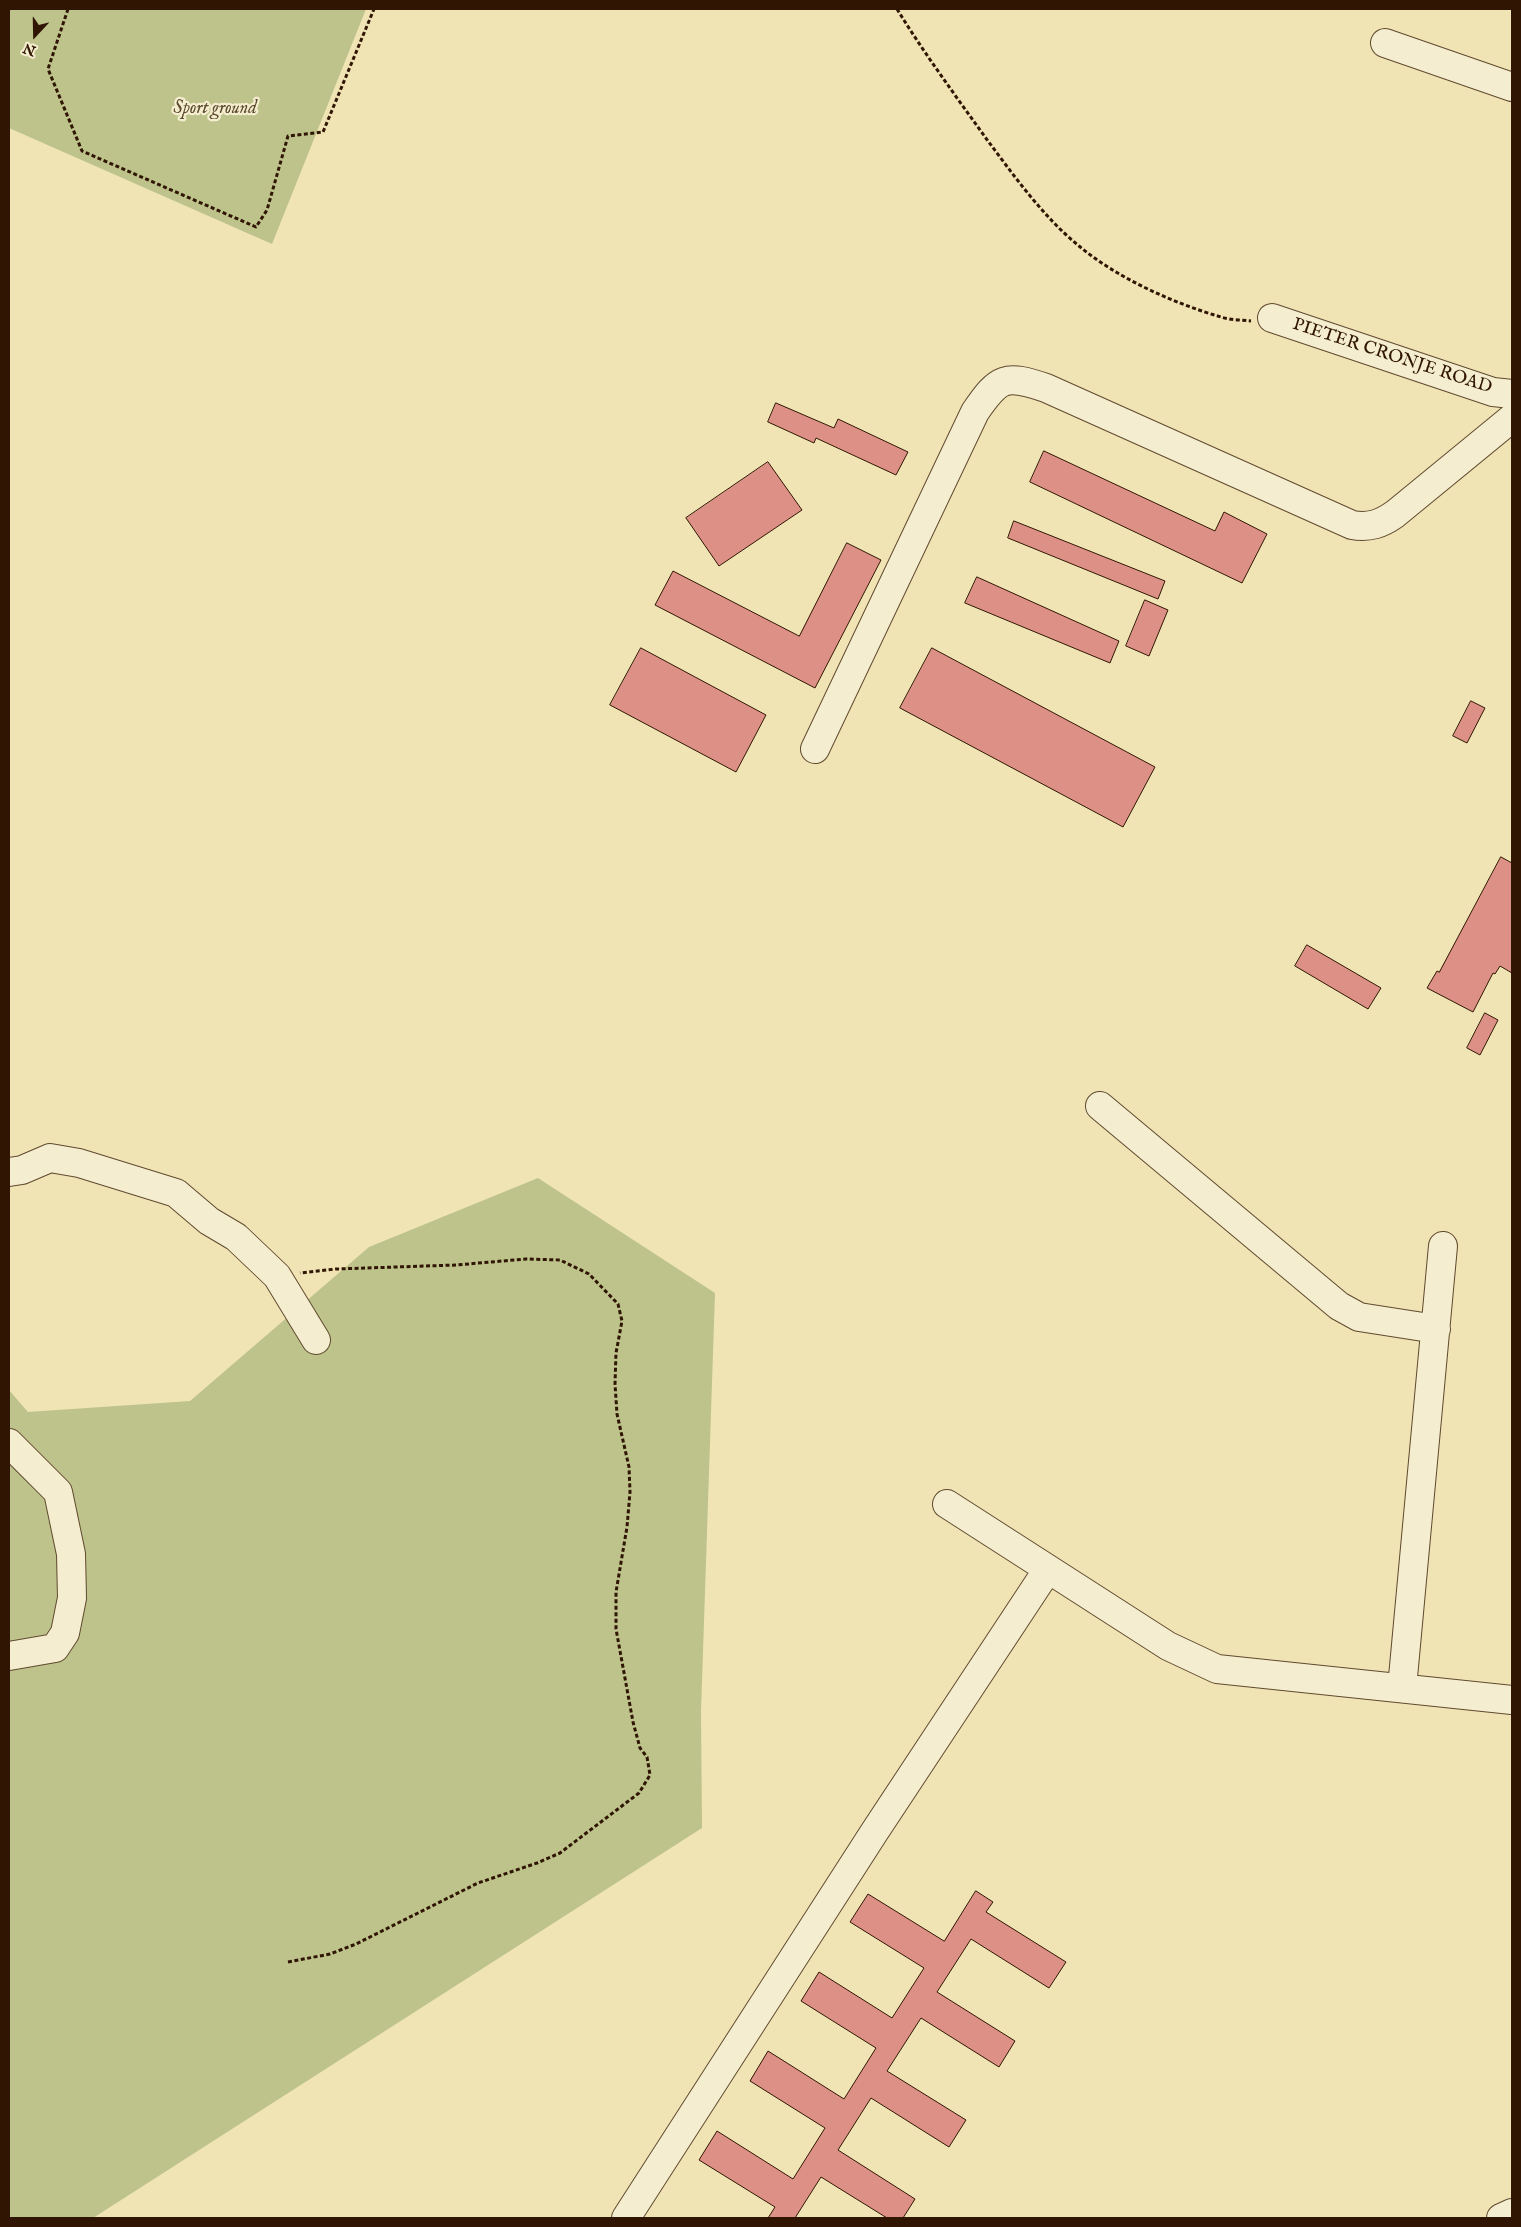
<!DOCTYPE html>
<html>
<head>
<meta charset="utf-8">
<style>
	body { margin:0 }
	#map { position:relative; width:1521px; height:2227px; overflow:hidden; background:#f0e4b5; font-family:"IM FELL English",serif }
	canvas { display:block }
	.frame { position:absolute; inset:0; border:10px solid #301602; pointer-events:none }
	.north { position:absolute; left:10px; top:10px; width:50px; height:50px; -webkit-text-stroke:4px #f5edcf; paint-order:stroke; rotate:201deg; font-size:14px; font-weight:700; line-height:20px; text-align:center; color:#301602 }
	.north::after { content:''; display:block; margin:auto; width:18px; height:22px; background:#301602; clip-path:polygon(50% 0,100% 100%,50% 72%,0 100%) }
</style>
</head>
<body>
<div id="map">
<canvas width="1521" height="2227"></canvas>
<div class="frame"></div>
<div class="north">N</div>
</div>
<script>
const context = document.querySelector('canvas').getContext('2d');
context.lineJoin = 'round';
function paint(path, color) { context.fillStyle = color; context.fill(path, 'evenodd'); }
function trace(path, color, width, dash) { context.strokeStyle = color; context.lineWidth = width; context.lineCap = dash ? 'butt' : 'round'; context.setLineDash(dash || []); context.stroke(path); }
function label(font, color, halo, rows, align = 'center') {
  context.font = font + ' "IM FELL English",serif'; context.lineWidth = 4.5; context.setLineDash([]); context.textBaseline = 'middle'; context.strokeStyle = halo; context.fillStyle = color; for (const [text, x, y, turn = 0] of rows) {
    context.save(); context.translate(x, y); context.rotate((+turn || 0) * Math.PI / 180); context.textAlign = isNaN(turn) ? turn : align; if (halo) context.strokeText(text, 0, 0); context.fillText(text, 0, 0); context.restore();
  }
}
const green = new Path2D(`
	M 9,9 L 366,9 L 272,244 L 9,128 Z
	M 538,1178 L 715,1293 L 701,1711 L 702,1828 L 93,2218 L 9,2218 L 9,1390 L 28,1412 L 190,1401 L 369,1247 Z`);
const building = new Path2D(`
	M 776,403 L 834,428 L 838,419 L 908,452 L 896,475 L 816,438 L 814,443 L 768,422 Z
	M 1044,451 L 1215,531 L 1224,512 L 1267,534 L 1242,583 L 1030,482 Z
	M 768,462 L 802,510 L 719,566 L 686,518 Z
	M 1014,521 L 1165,581 L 1158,599 L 1008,538 Z
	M 847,543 L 881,560 L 815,688 L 655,605 L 673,571 L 799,636 Z
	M 977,577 L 1119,641 L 1110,663 L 965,603 Z
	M 1145,600 L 1168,610 L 1149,656 L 1126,646 Z
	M 641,648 L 766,715 L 736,772 L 610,705 Z
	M 932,648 L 1155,767 L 1123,827 L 900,708 Z
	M 1471,701 L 1485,708 L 1467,743 L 1453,736 Z
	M 1501,857 L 1512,863 L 1512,973 L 1500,966 L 1495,974 L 1493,973 L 1473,1012 L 1427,988 L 1437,971 L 1439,972 Z
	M 1307,945 L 1381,988 L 1368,1009 L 1295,966 Z
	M 1485,1013 L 1498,1020 L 1480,1055 L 1467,1048 Z
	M 976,1891 L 993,1902 L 986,1912 L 1066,1962 L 1049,1988 L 971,1939 L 937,1992 L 1015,2041 L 999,2067 L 921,2018 L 887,2071 L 966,2120 L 949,2147 L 871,2098 L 838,2150 L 915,2199 L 903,2218 L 887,2218 L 821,2177 L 795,2218 L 768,2218 L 775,2207 L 699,2160 L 717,2131 L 793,2179 L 825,2128 L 750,2081 L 768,2051 L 844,2099 L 876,2048 L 801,2001 L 819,1972 L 892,2018 L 924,1968 L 850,1922 L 868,1894 L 944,1941 Z`);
const path = new Path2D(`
	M 68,9 L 48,69 L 82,151 L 256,227 L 267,210 L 288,136 L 323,132 L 374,9
	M 897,9 C 924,53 955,95 985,137 C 1012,173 1043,217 1079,246 C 1117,278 1173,303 1221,317 C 1230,320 1241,320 1251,321
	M 288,1962 L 330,1954 L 356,1944 L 478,1883 L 537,1863 L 560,1853 L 639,1793 L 650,1775 L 647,1757 L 640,1748 L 633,1722 L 616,1629 L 616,1592 L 627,1527 L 630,1492 L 629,1467 L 617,1414 L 615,1384 L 616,1353 L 622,1321 L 618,1304 L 589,1274 L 560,1260 L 526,1259 L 456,1265 L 336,1269 L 300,1273`);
const minor = new Path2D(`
	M 1385,43 L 1512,87
	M 1272,318 L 1493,392 L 1512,394
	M 815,749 L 975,412 C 999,377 1005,374 1046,388 L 1352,525 C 1369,528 1381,524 1395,514 L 1512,418
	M 1100,1106 L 1339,1306 L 1359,1317 L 1436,1329
	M 9,1172 L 22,1170 L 50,1158 L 79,1163 L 176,1193 L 209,1221 L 236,1237 L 277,1276 L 316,1340
	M 9,1443 L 58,1492 L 71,1554 L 72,1598 L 65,1633 L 55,1648 L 9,1656
	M 947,1504 L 1168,1646 L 1217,1669 L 1512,1700
	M 1402,1688 L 1443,1246
	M 626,2218 L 875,1831 L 1048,1569
	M 1501,2218 L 1512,2213`);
const parkNames = [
	["Sport ground",215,109]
];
const streetNames = [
	["PIETER CRONJE ROAD",1392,357,18]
];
paint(green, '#bdc38b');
paint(building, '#dd9186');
trace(building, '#301602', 1);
trace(minor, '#604a2f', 30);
trace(path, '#301602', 3, [4, 2.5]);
trace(minor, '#f5edcf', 28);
label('italic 18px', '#5a4a2b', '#f5edcf', parkNames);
label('18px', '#301602', '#f5edcf', streetNames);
</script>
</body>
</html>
